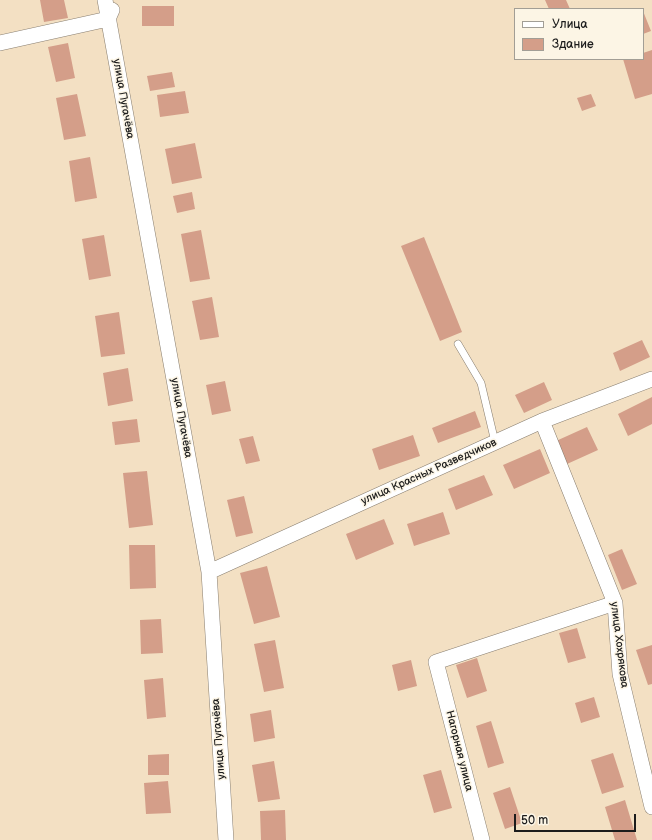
<!DOCTYPE html>
<html>
<head>
<meta charset="utf-8">
<style>
	body { margin:0 }
	#map { position:relative; width:652px; height:840px; overflow:hidden; background:#f3e0c3; font-family:"Balsamiq Sans",sans-serif }
	canvas { display:block }
	.legend { position:absolute; left:514px; top:8px; width:130px; height:52px; box-sizing:border-box; background:#fcf5e5; border:1px solid #a29e95; margin:0; padding:5px 7px; list-style:none; font-size:12px; color:#1c1c1c }
	.legend li { display:flex; align-items:center; gap:8px; height:20px }
	.legend b { width:20px; border:1px solid #a29e95 }
	.scale { position:absolute; left:514px; top:814px; width:122px; height:18px; box-sizing:border-box; border:2px solid #1c1c1c; border-top:0; padding-left:5px; font-size:12px; line-height:14px; white-space:nowrap; color:#1c1c1c; -webkit-text-stroke:3px #fcf5e5; paint-order:stroke }
</style>
</head>
<body>
<div id="map">
<canvas width="652" height="840"></canvas>
<ul class="legend">
<li><b style="height:5px;background:#fff"></b>Улица</li>
<li><b style="height:11px;background:#d49e89"></b>Здание</li>
</ul>
<div class="scale">50 m</div>
</div>
<script>
const context = document.querySelector('canvas').getContext('2d');
context.lineJoin = 'round';
function paint(path, color) { context.fillStyle = color; context.fill(path, 'evenodd'); }
function trace(path, color, width, dash) { context.strokeStyle = color; context.lineWidth = width; context.lineCap = dash ? 'butt' : 'round'; context.setLineDash(dash || []); context.stroke(path); }
function label(font, color, halo, rows, align = 'center') {
  context.font = font + ' "Balsamiq Sans",sans-serif'; context.lineWidth = 3; context.setLineDash([]); context.textBaseline = 'middle'; context.strokeStyle = halo; context.fillStyle = color; for (const [text, x, y, turn = 0] of rows) {
    context.save(); context.translate(x, y); context.rotate((+turn || 0) * Math.PI / 180); context.textAlign = isNaN(turn) ? turn : align; if (halo) context.strokeText(text, 0, 0); context.fillText(text, 0, 0); context.restore();
  }
}
const building = new Path2D(`
	M 40,0 L 64,0 L 68,18 L 44,22 Z
	M 545,0 L 566,0 L 570,9 L 549,9 Z
	M 142,6 L 174,6 L 174,26 L 142,26 Z
	M 643,11 L 651,31 L 643,34 Z
	M 68,43 L 75,78 L 56,82 L 48,47 Z
	M 652,50 L 652,94 L 635,99 L 623,59 L 643,59 L 643,53 Z
	M 172,72 L 175,87 L 150,91 L 147,76 Z
	M 185,91 L 189,113 L 160,117 L 157,95 Z
	M 77,94 L 86,136 L 64,140 L 56,98 Z
	M 591,94 L 596,106 L 582,111 L 577,98 Z
	M 195,143 L 202,178 L 172,184 L 165,149 Z
	M 90,157 L 97,198 L 75,202 L 69,161 Z
	M 192,192 L 195,209 L 177,213 L 173,196 Z
	M 201,230 L 210,279 L 190,282 L 181,234 Z
	M 104,235 L 111,276 L 89,280 L 82,239 Z
	M 424,237 L 462,332 L 440,341 L 401,246 Z
	M 212,297 L 219,337 L 200,340 L 192,301 Z
	M 119,312 L 125,354 L 101,357 L 95,316 Z
	M 642,340 L 650,357 L 620,371 L 613,353 Z
	M 128,368 L 133,401 L 108,406 L 103,373 Z
	M 225,381 L 231,411 L 212,415 L 206,385 Z
	M 544,382 L 552,400 L 524,413 L 515,395 Z
	M 652,397 L 652,424 L 628,436 L 618,414 Z
	M 475,411 L 481,427 L 438,443 L 432,428 Z
	M 137,419 L 140,442 L 115,445 L 112,422 Z
	M 587,427 L 598,450 L 567,464 L 556,441 Z
	M 413,435 L 420,456 L 379,470 L 372,449 Z
	M 253,436 L 260,461 L 246,464 L 239,439 Z
	M 540,449 L 550,473 L 514,489 L 503,465 Z
	M 147,471 L 153,525 L 129,528 L 123,473 Z
	M 484,475 L 493,495 L 456,510 L 448,489 Z
	M 244,496 L 253,533 L 236,537 L 227,500 Z
	M 443,512 L 450,534 L 414,546 L 407,524 Z
	M 384,519 L 394,544 L 356,560 L 346,534 Z
	M 129,545 L 155,545 L 156,588 L 130,589 Z
	M 622,549 L 637,584 L 622,590 L 608,555 Z
	M 267,566 L 280,617 L 254,624 L 240,573 Z
	M 161,619 L 163,653 L 141,654 L 140,620 Z
	M 577,628 L 586,658 L 568,663 L 559,633 Z
	M 275,640 L 284,688 L 264,692 L 254,644 Z
	M 652,645 L 652,684 L 648,685 L 636,650 Z
	M 477,658 L 487,691 L 467,698 L 456,665 Z
	M 411,660 L 417,686 L 398,691 L 392,665 Z
	M 163,678 L 166,717 L 147,719 L 144,680 Z
	M 594,697 L 600,717 L 581,723 L 575,703 Z
	M 271,710 L 275,738 L 254,742 L 250,714 Z
	M 491,721 L 504,763 L 488,768 L 476,726 Z
	M 613,753 L 624,787 L 602,794 L 591,760 Z
	M 169,754 L 169,775 L 148,775 L 148,755 Z
	M 274,761 L 280,799 L 258,802 L 252,765 Z
	M 441,770 L 452,808 L 434,813 L 423,775 Z
	M 168,781 L 171,813 L 146,814 L 144,783 Z
	M 510,787 L 522,823 L 505,829 L 493,793 Z
	M 625,800 L 637,840 L 615,840 L 605,807 Z
	M 285,810 L 286,840 L 261,840 L 260,811 Z`);
const service = new Path2D(`
	M 458,344 L 481,383 L 495,442`);
const minor = new Path2D(`
	M 105,0 L 209,572 L 226,840
	M 0,43 L 108,19 L 112,10
	M 542,421 L 615,603 L 620,674 L 652,807
	M 209,572 L 542,421 L 652,379
	M 482,840 L 436,662 L 615,603`);
const streetNames = [
	["улица Пугачёва",123,99,80],
	["улица Пугачёва",181,418,80],
	["улица Красных Разведчиков",429,472,-24],
	["улица Хохрякова",619,645,83],
	["улица Пугачёва",219,739,-94],
	["Нагорная улица",459,751,76]
];
paint(building, '#d49e89');
trace(service, '#887e70', 8);
trace(minor, '#887e70', 16);
trace(service, '#fff', 7);
trace(minor, '#fff', 15);
label('11px', '#1c1c1c', '#fcf5e5', streetNames);
</script>
</body>
</html>
